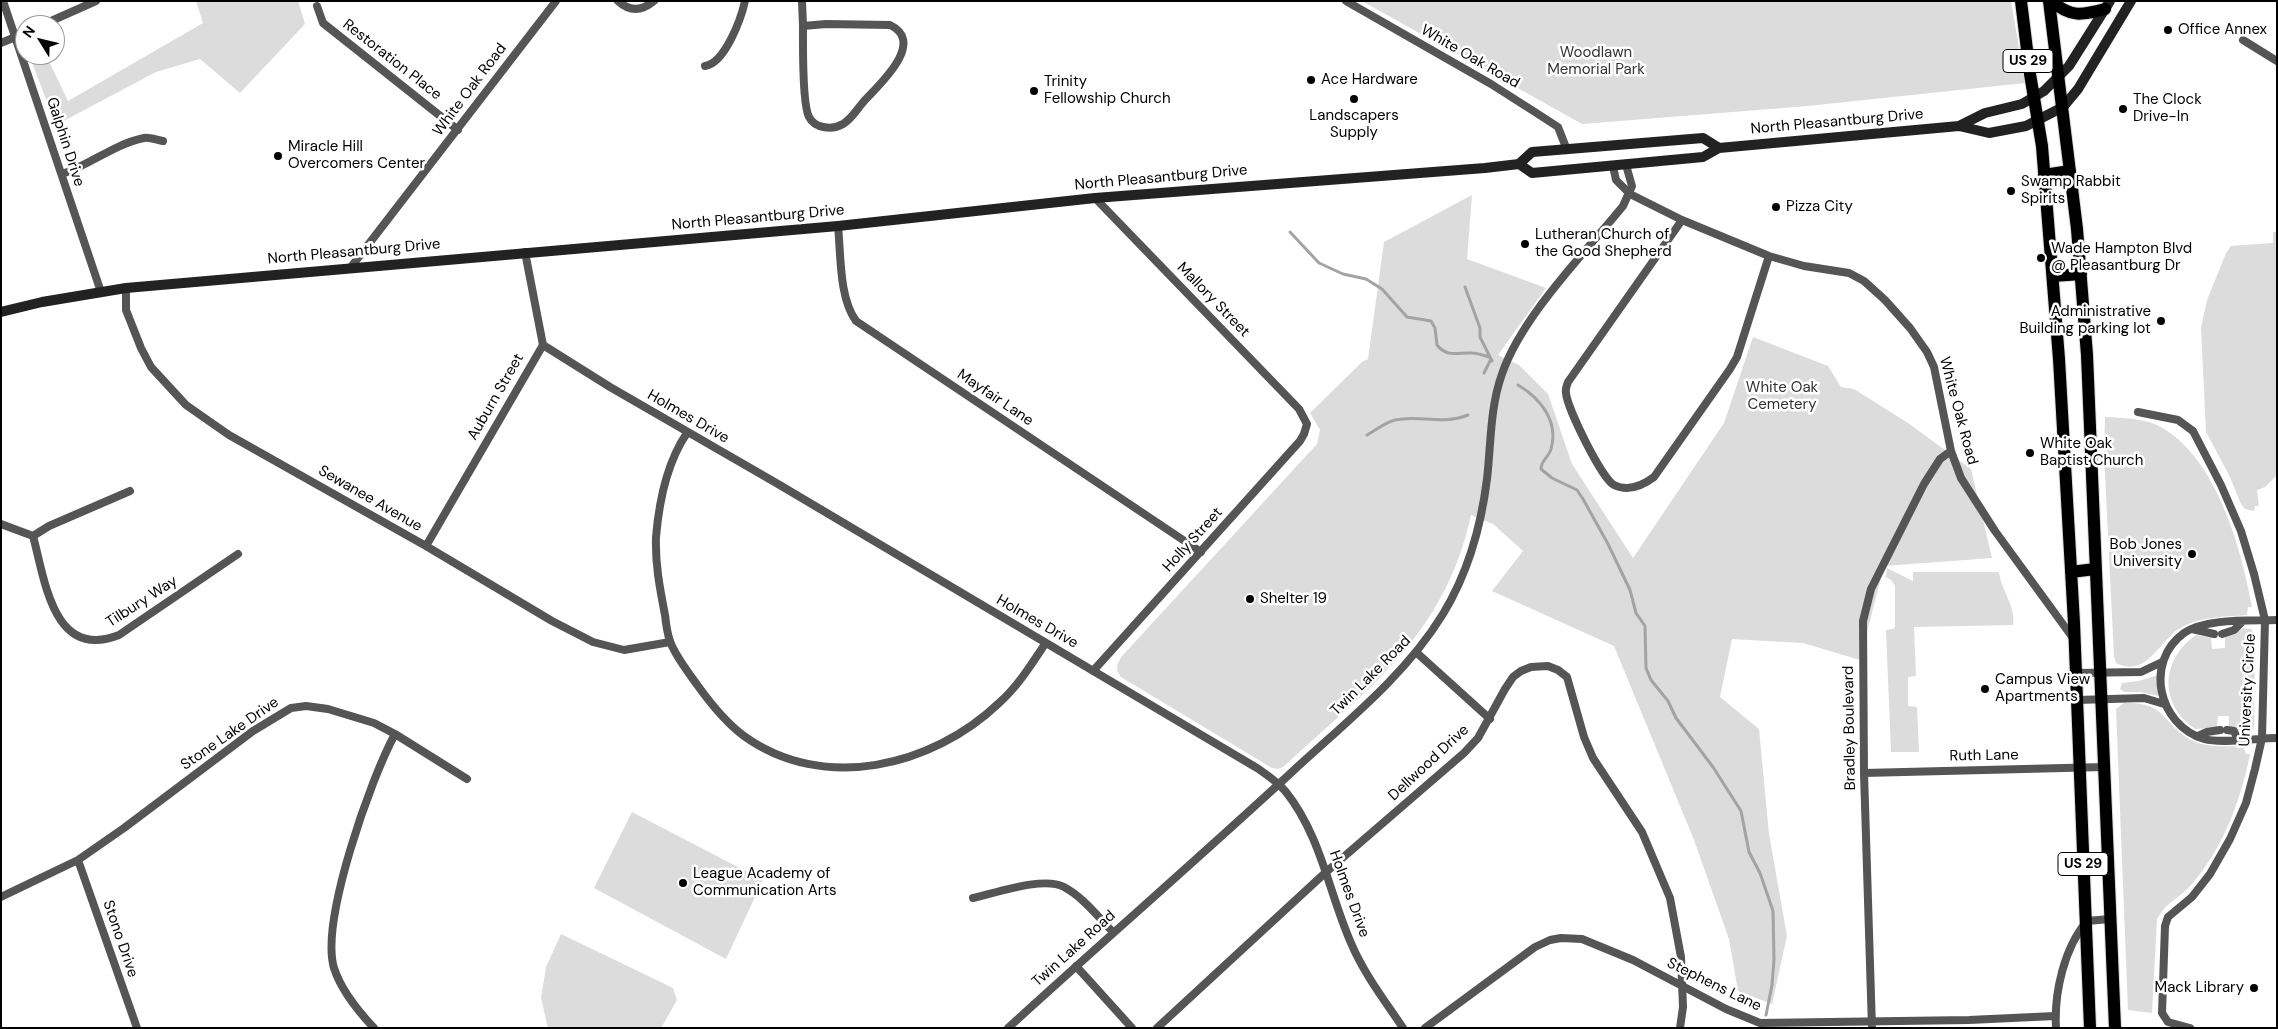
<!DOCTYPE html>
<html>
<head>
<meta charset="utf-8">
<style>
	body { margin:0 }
	#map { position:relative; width:2278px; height:1029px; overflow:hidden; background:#fff; font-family:"DM Sans",sans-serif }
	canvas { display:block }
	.frame { position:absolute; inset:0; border:2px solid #000; pointer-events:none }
	.north { position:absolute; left:15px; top:15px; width:50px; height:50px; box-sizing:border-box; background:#fff; border:1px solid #999; border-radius:50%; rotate:306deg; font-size:14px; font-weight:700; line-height:20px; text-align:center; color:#000 }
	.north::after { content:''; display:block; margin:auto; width:18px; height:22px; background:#000; clip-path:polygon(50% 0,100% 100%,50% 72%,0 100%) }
</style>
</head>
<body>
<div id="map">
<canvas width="2278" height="1029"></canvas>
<div class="frame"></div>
<div class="north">N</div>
</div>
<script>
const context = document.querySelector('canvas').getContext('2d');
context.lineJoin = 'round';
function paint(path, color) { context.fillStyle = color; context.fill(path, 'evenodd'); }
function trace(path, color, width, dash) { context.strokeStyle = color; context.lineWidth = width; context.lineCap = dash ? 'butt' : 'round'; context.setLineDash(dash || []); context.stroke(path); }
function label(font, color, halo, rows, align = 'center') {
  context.font = font + ' "DM Sans",sans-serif'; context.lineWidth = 5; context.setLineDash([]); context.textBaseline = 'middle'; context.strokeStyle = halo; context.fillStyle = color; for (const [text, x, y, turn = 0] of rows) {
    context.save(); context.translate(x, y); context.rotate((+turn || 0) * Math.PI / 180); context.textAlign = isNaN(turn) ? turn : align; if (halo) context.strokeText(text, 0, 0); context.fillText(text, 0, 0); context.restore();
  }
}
const green = new Path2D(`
	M 196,1 L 298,1 L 305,24 L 240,93 L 200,59 L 156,72 L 56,125 L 29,55 L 46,55 L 68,101 L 203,23 Z
	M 1362,1 L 2011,1 L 2025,83 L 1808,106 L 1582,124 Z
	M 1472,195 L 1467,259 L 1546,288 L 1498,355 L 1519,365 L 1548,394 L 1572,464 L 1633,558 L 1724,423 L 1753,337 L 1828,366 L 1841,387 L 1854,389 L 1908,423 L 1971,469 L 1992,558 L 1884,566 L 1860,660 L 1803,643 L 1732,639 L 1720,697 L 1759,729 L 1769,834 L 1787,936 L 1772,1004 L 1738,991 L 1729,939 L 1694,840 L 1614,646 L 1492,591 L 1523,551 L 1493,524 L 1471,515 C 1445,635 1368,689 1283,767 L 1278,769 L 1272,768 L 1121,677 C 1114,669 1117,663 1123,655 L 1317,444 L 1320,430 L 1310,413 L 1362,362 L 1368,359 L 1384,242 Z
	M 2273,232 L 2277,232 L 2277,475 L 2265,487 L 2257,490 L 2259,506 L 2255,506 L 2254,511 L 2245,509 L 2241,504 L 2229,475 L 2206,432 L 2201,328 L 2207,300 L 2226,253 L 2231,246 L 2273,243 Z
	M 2105,417 C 2124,418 2144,418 2161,427 C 2217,459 2241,548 2252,607 L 2248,607 L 2247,615 C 2225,617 2202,616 2182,627 C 2160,638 2148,679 2116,663 L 2114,657 L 2104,453 Z
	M 1887,568 L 1913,581 L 1913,572 L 1999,572 C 2001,590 2016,606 2013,625 L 1914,627 L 1916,676 L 1908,677 L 1908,706 L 1917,707 L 1919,752 L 1891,752 L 1886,630 L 1893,629 L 1895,627 L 1895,586 L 1891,580 L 1886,577 Z
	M 2244,628 L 2251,629 L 2255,634 L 2254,728 L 2250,733 L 2229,727 L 2229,716 L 2218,716 L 2217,728 L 2195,729 C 2158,704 2161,659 2196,635 L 2211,638 L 2212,649 L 2225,648 L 2225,637 Z
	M 2158,675 L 2159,696 L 2140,692 L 2124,692 L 2120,689 L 2122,683 L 2139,681 Z
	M 2124,703 C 2167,701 2162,725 2193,741 C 2209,748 2226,746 2243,746 L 2246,754 L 2250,754 C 2241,800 2223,848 2192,884 C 2181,897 2165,903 2157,919 L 2152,1013 L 2128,1010 L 2116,709 Z
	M 632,812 L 763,880 L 726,959 L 594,888 Z
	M 561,934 L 673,988 L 677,1000 L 661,1028 L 548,1028 L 541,998 L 546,967 Z`);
const stream = new Path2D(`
	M 1290,232 L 1319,263 L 1343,274 L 1366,279 L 1382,289 L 1407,317 L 1431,321 L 1435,328 L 1437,345 C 1447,358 1458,352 1472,353 C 1477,353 1483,355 1489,357
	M 1465,287 L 1480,328 L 1480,337 L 1492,361
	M 1484,373 L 1491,359
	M 1518,385 C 1540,398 1559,421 1551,449 C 1549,457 1541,460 1541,469 L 1552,478 L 1577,490 L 1583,499 L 1608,544 L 1630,590 L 1636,613 L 1645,626 L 1646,668 L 1651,680 L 1668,701 L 1676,718 L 1713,767 L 1741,811 L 1749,852 L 1760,873 L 1773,911 L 1774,960 L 1772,985 L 1766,1015
	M 1367,435 C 1376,430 1384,423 1395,420 C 1420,414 1440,426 1468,415`);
const street = new Path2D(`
	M 3,1 L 101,292
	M 618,1 C 630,12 642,11 654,1
	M 802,1 L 803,26
	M 1346,1 L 1491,84 L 1538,114 L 1558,127 L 1567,150
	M 317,6 L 323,23 L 458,130
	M 826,24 L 890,25 C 926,42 880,84 866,99 C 859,106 852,119 843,124 C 833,130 815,129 809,117 C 802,104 803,44 803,26 Z
	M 42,25 L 96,1
	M 2243,40 L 2277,61
	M 1,43 L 25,33
	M 705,66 C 725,63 741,19 745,1
	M 1613,166 L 1616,180 L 1630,194 L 1682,220 L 1769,256 L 1804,266 L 1849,273 L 1864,281 L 1885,300 L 1910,328 L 1927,352 L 1934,367 L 1951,451 L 1961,478 L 1995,531 L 2073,638
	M 62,174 C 90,165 114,144 144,138 C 149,137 157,140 163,141
	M 1682,220 L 1568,382 C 1567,385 1565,389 1566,393 C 1567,408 1602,479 1614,485 C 1628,492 1642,486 1654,477 L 1730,369 L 1737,357 L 1769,256
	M 838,226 C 841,255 839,298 856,321 L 1201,552
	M 351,267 L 556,1
	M 126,288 L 126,310 L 141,348 L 151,367 L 186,405 L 229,435 L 426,546 L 552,621 L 593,642 L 624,650 L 670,642
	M 543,345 L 610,387 L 778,484 L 1257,768 C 1267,775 1278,782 1286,792 C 1321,836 1329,893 1351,943 C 1364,974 1385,1001 1403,1028
	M 2138,412 L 2178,420 L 2193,431 L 2221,485 L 2241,531 L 2254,574 L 2265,620 L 2262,738 L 2255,769 L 2246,803 L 2230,839 L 2210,874 L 2192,897 L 2168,917 L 2165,926 L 2162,1013 L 2168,1022 L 2190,1028
	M 687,433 C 667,462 659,502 656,537 C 655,564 660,589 665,615 C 666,624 667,633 670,641 C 675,656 689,673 698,686 C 711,704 725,722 744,736 C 823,793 932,767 999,703 C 1018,686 1031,665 1045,644
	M 1,524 L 33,536 C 45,580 53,661 119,635 L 238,554
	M 33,536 L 49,526 L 130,491
	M 426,546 L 543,345 L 525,252
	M 2277,620 C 2250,621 2206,618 2184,633 C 2144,662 2158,725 2204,739 C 2222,744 2257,738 2277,738
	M 2192,629 L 2214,634
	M 2222,634 L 2234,630 L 2243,621
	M 1417,653 L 1490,719
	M 1093,671 L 1300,441 L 1304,434 L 1307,424 L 1299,409 L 1095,198
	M 2076,673 L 2141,672 L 2162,662
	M 2077,700 L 2144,698 L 2164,704
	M 2227,730 L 2234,731 L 2238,740
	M 2198,736 L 2207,732 L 2220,730
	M 1864,773 L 2104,767
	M 78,860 L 137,1028
	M 1,897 L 78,860 L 124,828 L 253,731 L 291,708 L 306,706 L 328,709 L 374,723 L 395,734 L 467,779
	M 973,898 C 996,893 1043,876 1064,887 C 1083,897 1098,917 1113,932
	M 1076,966 L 1132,1028
	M 374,1028 C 358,1011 341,990 334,968 C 320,921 371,778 395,734
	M 1008,1028 C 1102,942 1199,858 1293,771 C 1345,723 1405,676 1443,614 C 1468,573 1481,527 1487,479 C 1491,444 1490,407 1502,374 C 1522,316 1584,254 1623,206 L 1632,186 L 1626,165
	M 1157,1028 L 1325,873 L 1464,753 L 1478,738 L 1505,689 L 1513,677 L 1521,671 L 1531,667 L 1548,666 L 1558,670 L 1567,677 L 1584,737 L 1593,758 L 1642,832 L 1670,898 L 1681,957 L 1683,1007 L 1680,1028
	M 1425,1028 L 1535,947 L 1550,940 L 1561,938 L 1582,939 L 1633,960 L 1726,1009 L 1760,1023 L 1969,1020 L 2055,1016
	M 1872,1028 L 1864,773 L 1863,621 L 1871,589 L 1924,484 L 1940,459 L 1951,451
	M 2056,1028 C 2054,993 2064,948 2087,921 L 2110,919`);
const secondary = new Path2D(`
	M 1959,126 L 1985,113 L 2022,104 L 2044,91 L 2069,66 L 2110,1
	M 1519,164 L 1532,173 L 1703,157 L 1719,148 L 1959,126 L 1989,133 L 2026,126 L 2063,107 L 2078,89 L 2131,1
	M 1,312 L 42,302 L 126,288 L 838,226 L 1095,198 L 1485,168 L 1519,164 L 1532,152 L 1703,138 L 1719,148`);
const primary = new Path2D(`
	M 2021,1 L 2030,74 L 2042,146 L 2059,359 L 2074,623 L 2090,1028
	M 2049,1 L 2077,229 L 2087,355 L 2115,1028
	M 2052,1 C 2070,18 2083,15 2105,9
	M 2044,175 L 2070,171
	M 2053,276 L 2081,274
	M 2071,572 L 2095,569`);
const markers = [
	[2168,30,5,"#000"],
	[1311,80,5,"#000"],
	[1034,91,5,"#000"],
	[1354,99,5,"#000"],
	[2123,109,5,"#000"],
	[278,156,5,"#000"],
	[2011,191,5,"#000"],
	[1776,207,5,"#000"],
	[1525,244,5,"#000"],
	[2041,258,5,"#000"],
	[2161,321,5,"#000"],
	[2030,453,5,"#000"],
	[2192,554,5,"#000"],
	[1250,599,5,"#000"],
	[1985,689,5,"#000"],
	[683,883,5,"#000"],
	[2254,988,5,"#000"]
];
const shields = [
	[2028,61,50],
	[2083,864,50]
];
const shieldNames = [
	["US 29",2028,61],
	["US 29",2083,864]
];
const poiNames = [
	["Office Annex",2178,30],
	["Ace Hardware",1321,80],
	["Trinity",1044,82],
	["Fellowship Church",1044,99],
	["The Clock",2133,100],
	["Drive-In",2133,117],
	["Landscapers",1354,116,"center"],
	["Supply",1354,133,"center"],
	["Miracle Hill",288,147],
	["Overcomers Center",288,164],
	["Swamp Rabbit",2021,182],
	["Spirits",2021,199],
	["Pizza City",1786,207],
	["Lutheran Church of",1535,235],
	["the Good Shepherd",1535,252],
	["Wade Hampton Blvd",2051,249],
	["@ Pleasantburg Dr",2051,266],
	["Administrative",2151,312,"right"],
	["Building parking lot",2151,329,"right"],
	["White Oak",2040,444],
	["Baptist Church",2040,461],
	["Bob Jones",2182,545,"right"],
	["University",2182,562,"right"],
	["Shelter 19",1260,599],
	["Campus View",1995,680],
	["Apartments",1995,697],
	["League Academy of",693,874],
	["Communication Arts",693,891],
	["Mack Library",2244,988,"right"]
];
const parkNames = [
	["Woodlawn",1596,53],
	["Memorial Park",1596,70],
	["White Oak",1782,388],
	["Cemetery",1782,405]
];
const streetNames = [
	["White Oak Road",1470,57,30],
	["Restoration Place",392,60,38],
	["White Oak Road",470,90,-53],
	["North Pleasantburg Drive",1837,122,-5],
	["Galphin Drive",65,142,72],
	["North Pleasantburg Drive",1161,178,-5],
	["North Pleasantburg Drive",758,218,-5],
	["North Pleasantburg Drive",354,252,-5],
	["Mallory Street",1213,300,46],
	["Auburn Street",496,397,-60],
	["Mayfair Lane",995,398,34],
	["White Oak Road",1958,411,75],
	["Holmes Drive",688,417,30],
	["Sewanee Avenue",370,499,30],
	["Holly Street",1193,540,-48],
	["Tilbury Way",142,602,-33],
	["Holmes Drive",1037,622,30],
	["Twin Lake Road",1371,676,-45],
	["University Circle",2248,690,-87],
	["Bradley Boulevard",1850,728,-91],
	["Stone Lake Drive",230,734,-35],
	["Ruth Lane",1984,756,-1],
	["Dellwood Drive",1429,763,-43],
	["Holmes Drive",1349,894,70],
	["Stono Drive",120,939,71],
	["Twin Lake Road",1074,949,-42],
	["Stephens Lane",1714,985,26]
];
paint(green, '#dcdcdc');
trace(stream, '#a3a3a3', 3);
trace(primary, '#dbdbdb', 14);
trace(street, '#555', 8);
trace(secondary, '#222', 10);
trace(primary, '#000', 12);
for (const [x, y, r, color] of markers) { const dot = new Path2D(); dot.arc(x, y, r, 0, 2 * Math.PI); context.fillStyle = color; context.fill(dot); trace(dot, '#fff', 2); }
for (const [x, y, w] of shields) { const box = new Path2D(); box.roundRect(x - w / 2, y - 11.5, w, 23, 4); context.fillStyle = '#fff'; context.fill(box); trace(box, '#000', 1); }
label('bold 14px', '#000', null, shieldNames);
label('15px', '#000', '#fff', poiNames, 'left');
label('15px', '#333', '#fff', parkNames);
label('15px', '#000', '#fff', streetNames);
</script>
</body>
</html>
